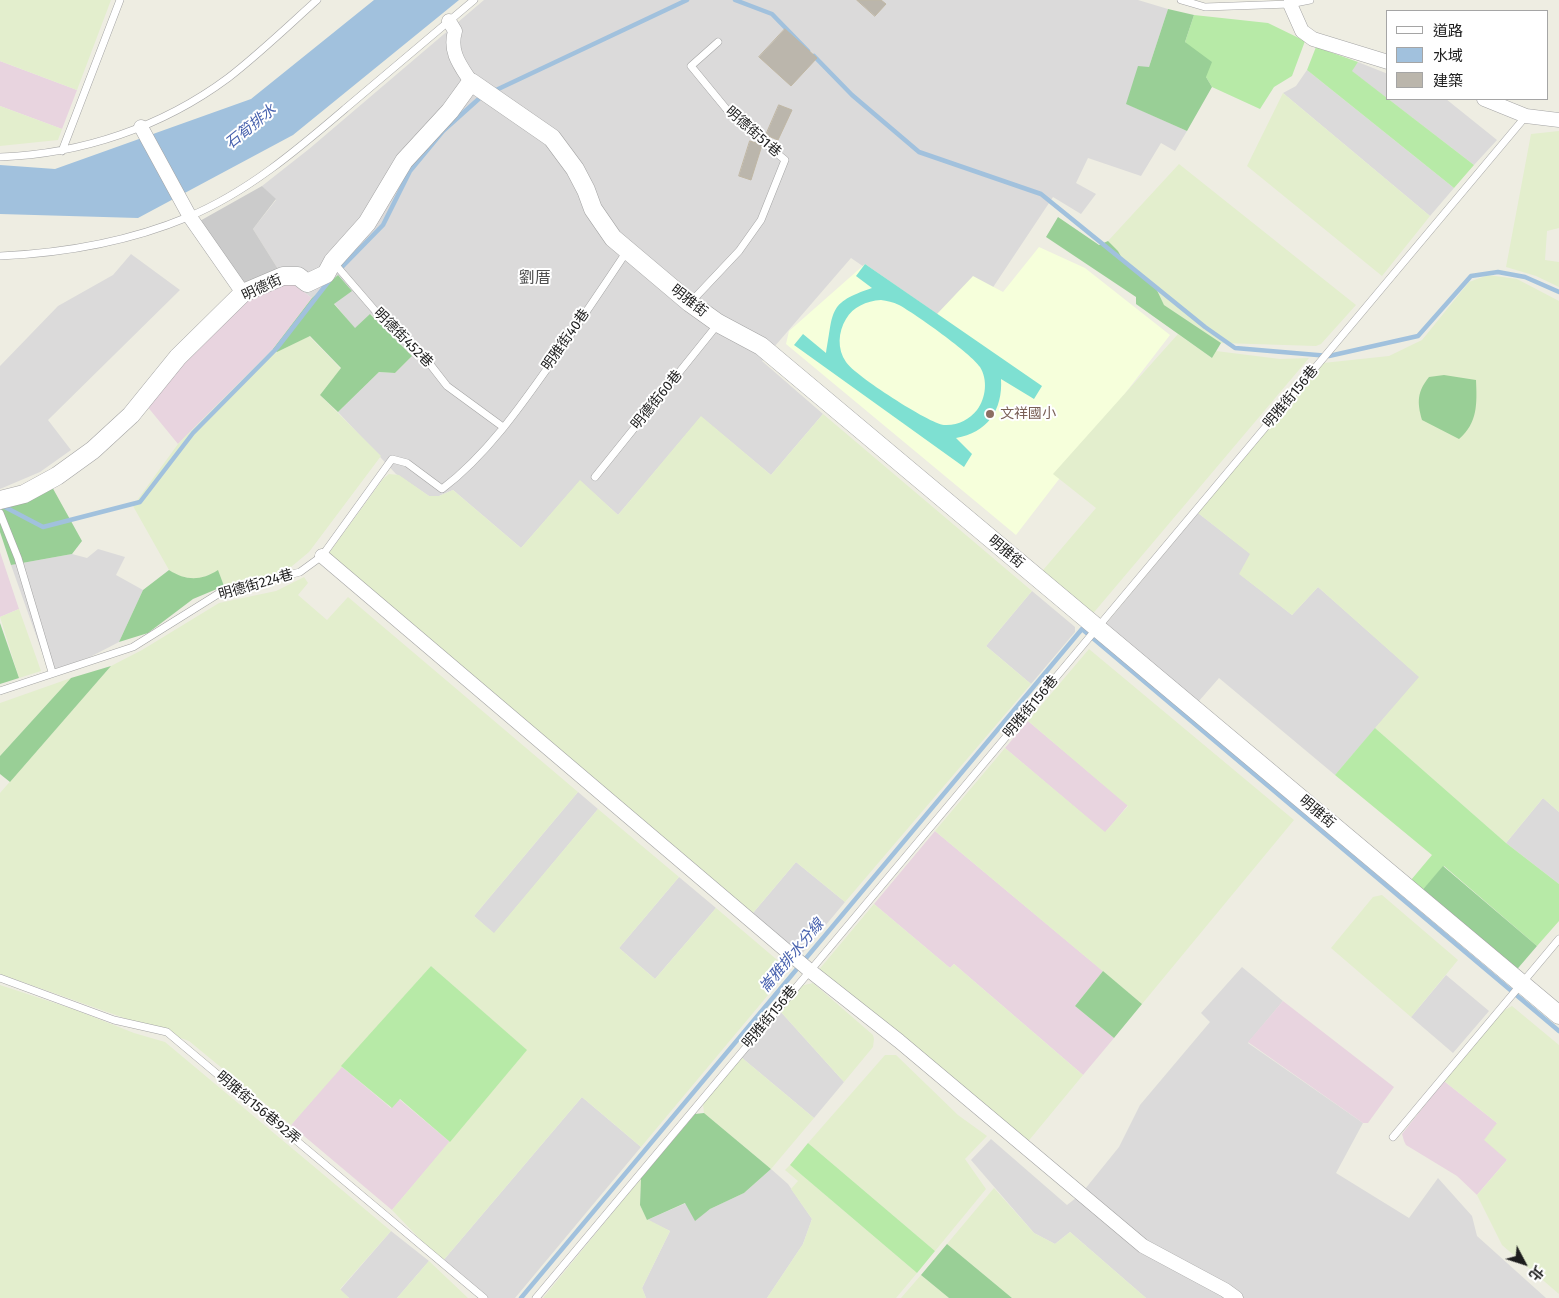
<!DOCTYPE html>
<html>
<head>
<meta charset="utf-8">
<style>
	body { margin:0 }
	#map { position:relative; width:1559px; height:1298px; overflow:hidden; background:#eeede2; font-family:"Fira Sans","Noto Sans TC",sans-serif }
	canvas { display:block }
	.legend { position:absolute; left:1386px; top:10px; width:162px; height:90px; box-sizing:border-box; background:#fff; border:1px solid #a5a5a5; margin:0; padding:6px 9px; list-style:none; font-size:15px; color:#1d1d1d }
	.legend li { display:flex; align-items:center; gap:10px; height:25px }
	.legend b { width:25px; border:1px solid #a5a5a5 }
	.north { position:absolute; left:1499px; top:1238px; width:50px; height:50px; -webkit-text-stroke:4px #fff; paint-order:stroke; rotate:130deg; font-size:14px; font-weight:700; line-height:20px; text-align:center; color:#1d1d1d }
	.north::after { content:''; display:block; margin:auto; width:18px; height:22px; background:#1d1d1d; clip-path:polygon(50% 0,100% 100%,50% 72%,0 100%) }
</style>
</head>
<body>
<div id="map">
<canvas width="1559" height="1298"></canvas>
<ul class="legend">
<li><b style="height:6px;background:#fff"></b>道路</li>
<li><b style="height:14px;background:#a1c1dd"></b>水域</li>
<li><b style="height:14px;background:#bbb6ac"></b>建築</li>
</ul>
<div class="north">北</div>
</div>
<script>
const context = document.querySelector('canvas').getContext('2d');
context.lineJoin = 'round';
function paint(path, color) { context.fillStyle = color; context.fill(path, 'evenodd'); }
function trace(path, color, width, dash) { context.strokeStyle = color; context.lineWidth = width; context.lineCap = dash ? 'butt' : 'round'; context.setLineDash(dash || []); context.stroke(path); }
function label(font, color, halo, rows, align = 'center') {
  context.font = font + ' "Fira Sans","Noto Sans TC",sans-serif'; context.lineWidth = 4; context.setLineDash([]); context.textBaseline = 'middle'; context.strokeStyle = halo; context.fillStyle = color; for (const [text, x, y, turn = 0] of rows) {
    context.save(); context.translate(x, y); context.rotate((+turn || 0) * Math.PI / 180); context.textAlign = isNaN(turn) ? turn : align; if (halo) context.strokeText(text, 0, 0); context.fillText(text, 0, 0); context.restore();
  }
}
const residential = new Path2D(`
	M 484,0 L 1138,0 L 1168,9 L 1149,67 L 1127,104 L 1187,131 L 1175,151 L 1161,143 L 1141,176 L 1088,158 L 1076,183 L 1096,194 L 1081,214 L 1053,197 L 962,334 L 851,258 L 762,361 L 823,414 L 771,475 L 701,417 L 618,515 L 580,481 L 521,548 L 453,490 L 439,496 L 429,496 L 396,474 L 338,412 L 379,372 L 395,373 L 412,356 L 371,314 L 355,329 L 334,303 L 338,275 L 312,298 L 283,277 L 253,229 L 276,200 L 262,186 L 309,149 Z
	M 1358,62 L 1388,74 L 1388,99 L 1351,71 Z
	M 1307,70 L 1454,188 L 1430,216 L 1283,93 L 1296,86 Z
	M 1388,99 L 1446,99 L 1497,140 L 1474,165 Z
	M 131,254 L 180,290 L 48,420 L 71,450 L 40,472 L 0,489 L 0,366 L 58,306 L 113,275 Z
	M 1198,513 L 1251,554 L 1240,574 L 1292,615 L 1318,587 L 1420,677 L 1335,775 L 1219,678 L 1192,709 L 1101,630 Z
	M 98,549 L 125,557 L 116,575 L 143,590 L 119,642 L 90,657 L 49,672 L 11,565 L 72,554 L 87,558 Z
	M 1032,591 L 1075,627 L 1075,632 L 1031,684 L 986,646 Z
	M 578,792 L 598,809 L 494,934 L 474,916 Z
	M 1543,798 L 1559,812 L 1559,884 L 1506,843 Z
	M 796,862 L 845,902 L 800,956 L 753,913 Z
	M 679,877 L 716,908 L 655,979 L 619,948 Z
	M 1242,967 L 1283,1001 L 1248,1043 L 1363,1123 L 1336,1173 L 1409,1218 L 1438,1178 L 1472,1216 L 1477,1236 L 1546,1298 L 1146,1298 L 1070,1232 L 1055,1244 L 1034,1233 L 971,1160 L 991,1139 L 1067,1205 L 1081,1194 L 1119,1147 L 1140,1105 L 1210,1022 L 1201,1013 Z
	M 1446,975 L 1489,1011 L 1453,1053 L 1411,1017 Z
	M 780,1011 L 844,1082 L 814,1118 L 741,1057 Z
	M 582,1097 L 641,1147 L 515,1298 L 486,1298 L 442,1262 Z
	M 771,1169 L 788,1184 L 812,1219 L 803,1244 L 767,1298 L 646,1298 L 642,1288 L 670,1231 L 647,1220 L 686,1203 L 695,1220 L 710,1209 L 744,1193 Z
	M 391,1231 L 429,1261 L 397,1298 L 349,1298 L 340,1290 Z`);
const industrial = new Path2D(`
	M 0,61 L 77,90 L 62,129 L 0,106 Z
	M 283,277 L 312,298 L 273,349 L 178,444 L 142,400 L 217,317 Z
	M 0,552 L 19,609 L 0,617 Z
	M 1028,721 L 1128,805 L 1105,833 L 1005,748 Z
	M 935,831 L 1103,971 L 1075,1006 L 1114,1038 L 1083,1075 L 954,964 L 950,968 L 874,904 Z
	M 1283,1001 L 1394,1087 L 1368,1123 L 1363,1123 L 1248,1042 Z
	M 341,1066 L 391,1108 L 399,1099 L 450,1142 L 392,1210 L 291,1125 Z
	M 1444,1081 L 1497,1123 L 1507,1160 L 1477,1195 L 1457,1176 L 1406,1145 L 1404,1141 L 1402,1134 Z`);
const education = new Path2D(`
	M 1039,247 L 1085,268 L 1170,335 L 1016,535 L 786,344 L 789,331 L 865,264 L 937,314 L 973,276 L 1003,292 Z`);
const religious = new Path2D(`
	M 262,186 L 276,199 L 253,229 L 283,277 L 241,299 L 198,222 Z`);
const farmland = new Path2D(`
	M 0,0 L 111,0 L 77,90 L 0,61 Z
	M 1283,93 L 1430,216 L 1382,276 L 1247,166 Z
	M 0,106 L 62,129 L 58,140 L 0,146 Z
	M 1559,131 L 1559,228 L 1547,231 L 1545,260 L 1559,262 L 1559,287 L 1536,276 L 1506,267 L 1531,134 Z
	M 1179,164 L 1356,305 L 1321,344 L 1316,346 L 1221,343 L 1164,305 L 1154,284 L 1123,260 L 1118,251 L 1112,247 L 1108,241 Z
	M 1488,275 L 1517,279 L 1559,301 L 1559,812 L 1543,798 L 1506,843 L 1375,728 L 1419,677 L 1318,587 L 1292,615 L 1239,574 L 1250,554 L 1198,513 L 1323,363 L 1389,356 L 1422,340 L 1469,282 Z
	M 1178,334 L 1212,358 L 1216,351 L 1280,359 L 1309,358 L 1090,617 L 1038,576 L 1096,508 L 1053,474 Z
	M 309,336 L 341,369 L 320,395 L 381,456 L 309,552 L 291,567 L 273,576 L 224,586 L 218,571 L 201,578 L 192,579 L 176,575 L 169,570 L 133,506 L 178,444 L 273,349 L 277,352 Z
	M 823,414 L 1032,591 L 986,646 L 1031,684 L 845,902 L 796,862 L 753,913 L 329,553 L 383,479 L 389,474 L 399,475 L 429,496 L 439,496 L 453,490 L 521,548 L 580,480 L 618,515 L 701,416 L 771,475 Z
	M 304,577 L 308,583 L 298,595 L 327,620 L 348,597 L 578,792 L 474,916 L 494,933 L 598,809 L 679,877 L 619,948 L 655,979 L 716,908 L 789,970 L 641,1147 L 582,1097 L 442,1262 L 392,1210 L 526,1050 L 431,966 L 291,1125 L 189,1041 L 0,974 L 0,793 L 111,666 L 142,650 L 219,603 L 276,591 Z
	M 19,609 L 41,671 L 19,678 L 0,617 Z
	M 1089,649 L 1294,820 L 1142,1004 L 935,831 L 1005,748 L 1105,832 L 1128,806 L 1028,721 Z
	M 71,678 L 0,756 L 0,703 Z
	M 1382,895 L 1458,960 L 1411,1017 L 1331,948 L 1373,897 Z
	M 874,904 L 950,968 L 954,964 L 1083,1075 L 1021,1150 L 817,972 Z
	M 813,983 L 873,1035 L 874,1039 L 873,1047 L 844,1082 L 780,1011 L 800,986 Z
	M 0,985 L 73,1009 L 134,1033 L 165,1042 L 391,1231 L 340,1289 L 349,1298 L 0,1298 Z
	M 1512,1006 L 1559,1045 L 1559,1294 L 1502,1245 L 1477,1195 L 1507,1160 L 1484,1140 L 1497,1123 L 1444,1081 L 1501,1012 Z
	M 885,1055 L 896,1055 L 958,1115 L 987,1136 L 965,1159 L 986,1189 L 935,1251 L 808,1143 Z
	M 741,1057 L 814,1118 L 771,1169 L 704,1113 L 703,1104 Z
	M 790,1165 L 917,1273 L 896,1298 L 767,1298 L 803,1244 L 812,1219 L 791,1189 L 798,1181 L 785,1170 Z
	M 641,1178 L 640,1205 L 647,1219 L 670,1231 L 642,1288 L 646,1298 L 543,1298 Z
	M 994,1188 L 1034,1233 L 1055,1244 L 1070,1232 L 1146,1298 L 1012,1298 L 947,1244 Z
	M 429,1261 L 468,1298 L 397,1298 Z
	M 921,1275 L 949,1298 L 901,1298 Z`);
const grass = new Path2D(`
	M 1194,15 L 1268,23 L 1305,41 L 1292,76 L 1274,87 L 1260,109 L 1212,87 L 1185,42 Z
	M 1316,47 L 1358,62 L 1352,71 L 1474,165 L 1454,188 L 1307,70 Z
	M 1375,728 L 1506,843 L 1559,884 L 1559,921 L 1537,946 L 1444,866 L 1419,894 L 1406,886 L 1432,855 L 1335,775 Z
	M 431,966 L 527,1050 L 450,1142 L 400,1099 L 392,1108 L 341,1066 Z
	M 808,1143 L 935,1251 L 917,1273 L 790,1165 Z`);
const forest = new Path2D(`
	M 1168,9 L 1194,15 L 1185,42 L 1212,62 L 1206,77 L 1212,87 L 1187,131 L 1126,104 L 1138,66 L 1149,67 Z
	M 1058,217 L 1099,245 L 1108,241 L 1118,251 L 1123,260 L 1154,284 L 1164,305 L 1221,343 L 1212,358 L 1136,304 L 1136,297 L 1046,237 Z
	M 338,275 L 352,291 L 334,304 L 355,328 L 370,314 L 412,356 L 395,373 L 379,372 L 338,412 L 320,395 L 341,368 L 310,336 L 277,352 L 273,349 L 312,298 Z
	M 1444,375 L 1476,380 C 1477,403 1478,423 1459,439 L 1422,420 C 1417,402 1417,392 1429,377 Z
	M 51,485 L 82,541 L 72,554 L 11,565 L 0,532 L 0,506 Z
	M 169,570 C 186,581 201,581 218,570 L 224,586 L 193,599 L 148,633 L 119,642 L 143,590 Z
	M 0,623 L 19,678 L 0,684 Z
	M 111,666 L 10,782 L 0,774 L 0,756 L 71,678 Z
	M 1443,866 L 1537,946 L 1513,974 L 1419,894 Z
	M 1103,971 L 1142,1004 L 1114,1038 L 1075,1006 Z
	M 704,1113 L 771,1169 L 744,1193 L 710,1209 L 695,1221 L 685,1203 L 647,1220 L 640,1205 L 641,1178 L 695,1114 Z
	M 947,1244 L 1012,1298 L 949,1298 L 921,1275 Z`);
const pitch = new Path2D(`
	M 865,264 L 1042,386 L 1034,399 L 1001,379 C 1003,410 987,433 956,438 L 972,454 L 964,467 L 794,345 L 803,334 L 826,353 C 834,311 827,303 872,288 L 856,276 ZM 881,300 C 887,301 893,302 899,305 C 914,313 972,354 980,367 C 988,380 986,398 977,410 C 969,420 957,426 944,425 C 930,424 854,375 846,362 C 837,349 838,332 846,319 C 853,307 866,301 881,300 Z`);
const water = new Path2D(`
	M 374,0 L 459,0 L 293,135 L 138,218 L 0,214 L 0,165 L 55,169 L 251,99 Z`);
const stream = new Path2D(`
	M 735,0 L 772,14 L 808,51
	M 814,56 L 852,95 L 919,152 L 1041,194 L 1205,327 L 1235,348 L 1329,356 L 1418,336 L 1471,276 L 1498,272 L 1525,277 L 1559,292
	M 494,91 L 687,0
	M 339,270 L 383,225 L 410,171 L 443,131 L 482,96
	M 1,505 L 43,527 L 140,502 L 193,433 L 277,348 L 329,281
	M 521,1298 L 1082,629 L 1559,1031`);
const building = new Path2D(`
	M 857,0 L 881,0 L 886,4 L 875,16 Z
	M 785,29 L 817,58 L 791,86 L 759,57 Z
	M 779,105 L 792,110 L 778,140 L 766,135 Z
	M 750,141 L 762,145 L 751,180 L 739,176 Z`);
const service = new Path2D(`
	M 1181,0 L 1205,7 L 1290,4 L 1310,0
	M 62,151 L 120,0
	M 0,157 C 82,154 162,127 228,78 C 259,54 288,26 317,0
	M 0,256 C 65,253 128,242 188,217 C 248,192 298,149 346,108 C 389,72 431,36 474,0
	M 334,263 L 378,314 L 419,350 L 447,386 L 503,427
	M 690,303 L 739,251 L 761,220 L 785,160 L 755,135 L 750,125 L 728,111 L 691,66 L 718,42
	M 595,477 L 718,324
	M 0,513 L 18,558 L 52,672
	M 0,691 L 133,647 L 218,594 L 300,572 L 322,556 L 392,459 L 407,463 L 442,489 C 488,454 523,403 556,356 C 580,321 604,286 627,251
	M 0,978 L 114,1020 L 167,1032 L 484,1298
	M 1393,1137 L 1559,939
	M 536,1298 L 1526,116`);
const minor = new Path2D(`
	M 1292,0 L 1290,4 L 1302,31 L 1313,39 L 1388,62
	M 449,21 L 455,31 C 449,52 460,65 471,82
	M 1484,99 L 1526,116 L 1559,120
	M 141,127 L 190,217 L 243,293
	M 322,556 L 809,970 L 899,1041 L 1143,1246 L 1225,1290 L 1236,1298`);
const tertiary = new Path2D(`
	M 0,500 L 24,494 L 57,476 L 93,450 L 131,415 L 178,357 L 243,293 L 283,276 L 298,276 L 307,283 L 326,274 L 333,261 L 367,223 L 404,161 L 450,111 L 471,82 L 552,138 L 575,169 L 586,190 L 593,209 L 613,238 L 690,303 L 718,323 L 761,346 L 1559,1015`);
const markers = [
	[990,414,5,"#8d6e63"]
];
const streetNames = [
	["明德街51巷",753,132,41],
	["明德街",262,288,-25],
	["明雅街",689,301,38],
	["明德街452巷",403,338,45],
	["明雅街40巷",566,340,-55],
	["明雅街156巷",1291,397,-50],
	["明德街60巷",657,400,-51],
	["明雅街",1006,552,40],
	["明德街224巷",256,585,-16],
	["明雅街156巷",1031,707,-50],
	["明雅街",1317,812,40],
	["明雅街156巷",770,1017,-50],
	["明雅街156巷92弄",258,1108,40]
];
const educationNames = [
	["文祥國小",1000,414]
];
const waterNames = [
	["石筍排水",251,127,-39],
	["崙雅排水分線",792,956,-50]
];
const quarterNames = [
	["劉厝",535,279]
];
paint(residential, '#dbdada');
paint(industrial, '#e8d4df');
paint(education, '#f6ffdb');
paint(religious, '#cbcbcb');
paint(farmland, '#e3eecd');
paint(grass, '#b7eaa7');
paint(forest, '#99cf96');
paint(pitch, '#7ee0d2');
paint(water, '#a1c1dd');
trace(stream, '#a1c1dd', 4.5);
paint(building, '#bbb6ac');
trace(building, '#c0b7a4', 1);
trace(service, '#a4a4a4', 8);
trace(minor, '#a4a4a4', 15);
trace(tertiary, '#a4a4a4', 19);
trace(service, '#fff', 7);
trace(minor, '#fff', 14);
trace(tertiary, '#fff', 18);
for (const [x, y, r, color] of markers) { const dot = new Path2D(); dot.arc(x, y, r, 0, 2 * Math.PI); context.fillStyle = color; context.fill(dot); trace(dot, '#fff', 2); }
label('14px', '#1d1d1d', '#fff', streetNames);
label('14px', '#785e54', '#fff', educationNames, 'left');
label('italic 15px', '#4862ae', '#fff', waterNames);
label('16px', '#505050', '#fff', quarterNames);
</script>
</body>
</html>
